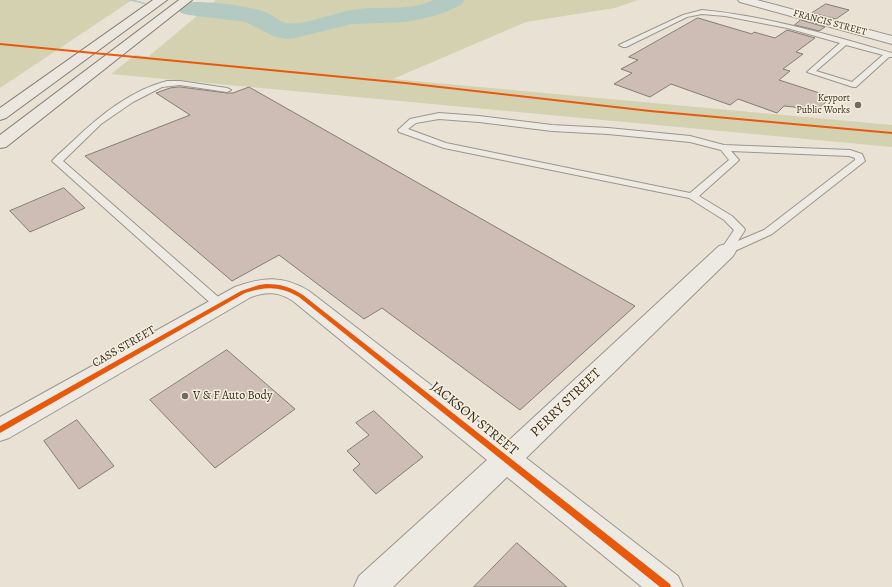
<!DOCTYPE html>
<html>
<head>
<meta charset="utf-8">
<style>
	body { margin:0 }
	canvas { display:block; background:#e9e2d4 }
</style>
</head>
<body>
<canvas width="892" height="587"></canvas>
<script>
const context = document.querySelector('canvas').getContext('2d');
context.lineJoin = 'round';
function paint(path, color) { context.fillStyle = color; context.fill(path, 'evenodd'); }
function trace(path, color, width, dash) { context.strokeStyle = color; context.lineWidth = width; context.lineCap = dash ? 'butt' : 'round'; context.setLineDash(dash || []); context.stroke(path); }
function label(font, color, halo, rows, align = 'center') {
  context.font = font + ' Alegreya,serif'; context.lineWidth = 3; context.setLineDash([]); context.textBaseline = 'middle'; context.strokeStyle = halo; context.fillStyle = color; for (const [text, x, y, turn = 0] of rows) {
    context.save(); context.translate(x, y); context.rotate((+turn || 0) * Math.PI / 180); context.textAlign = isNaN(turn) ? turn : align; if (halo) context.strokeText(text, 0, 0); context.fillText(text, 0, 0); context.restore();
  }
}
const green = new Path2D(`
	M 0,0 L 132,0 L 0,88 Z
	M 216,0 L 638,0 L 615,8 L 526,22 L 393,79 L 892,125 L 892,147 L 111,74 L 135,55 L 152,57 L 149,56 Z`);
const stream = new Path2D(`
	M 127,0 L 135,0 L 146,3 L 144,4 Z`);
const river = new Path2D(`
	M 434,0 L 465,0 L 461,5 L 443,13 L 426,18 L 405,22 L 352,24 L 295,38 L 286,39 L 273,36 L 246,22 L 189,15 L 181,13 L 177,8 L 181,3 C 201,0 244,5 265,12 C 272,14 279,22 286,23 C 303,26 334,13 352,10 C 379,5 408,12 434,0 Z`);
const building = new Path2D(`
	M 826,4 L 849,10 L 836,19 L 812,13 Z
	M 698,18 L 752,34 L 754,32 L 775,38 L 787,30 L 815,38 L 796,52 L 803,54 L 783,69 L 790,71 L 779,80 L 832,97 L 813,113 L 794,107 L 784,106 L 777,113 L 738,99 L 730,105 L 671,84 L 650,97 L 614,84 L 632,73 L 621,69 L 638,60 L 629,57 Z
	M 801,20 L 825,27 L 819,31 L 795,25 Z
	M 180,87 L 227,93 L 233,93 L 249,87 L 635,306 L 520,410 L 382,308 L 364,319 L 279,255 L 232,281 L 85,156 L 190,115 L 156,93 L 170,88 Z
	M 64,188 L 85,208 L 30,232 L 10,211 Z
	M 227,350 L 295,409 L 215,468 L 150,400 Z
	M 374,411 L 423,457 L 376,494 L 353,470 L 360,464 L 347,451 L 369,435 L 356,423 Z
	M 77,420 L 114,466 L 79,489 L 44,441 Z
	M 517,543 L 567,587 L 474,587 Z`);
const lane = new Path2D(`
	M 702,10 C 767,16 829,35 892,53 L 892,57 L 889,57 L 856,87 L 853,87 L 807,72 L 840,43 L 787,28 L 725,16 L 702,14 L 687,17 L 626,47 L 623,47 L 619,45 L 683,15 ZM 846,45 L 883,55 L 852,82 L 816,71 Z
	M 167,81 L 180,81 L 227,88 L 231,90 L 227,92 L 180,85 L 162,87 L 133,102 L 101,124 L 63,161 L 224,302 L 226,305 L 224,308 L 220,309 L 216,308 L 52,161 C 58,154 66,148 72,142 C 99,116 131,90 167,81 Z
	M 439,113 L 479,116 L 552,125 L 608,128 L 690,136 L 724,145 L 850,150 L 862,154 L 865,161 L 772,234 L 726,255 L 722,254 L 720,251 L 734,230 L 724,220 L 689,198 L 444,148 L 399,132 L 398,130 L 410,119 ZM 439,119 L 479,122 L 552,131 L 608,134 L 690,142 L 721,150 L 729,160 L 690,193 L 446,143 L 408,129 L 416,123 ZM 731,151 L 849,156 L 855,158 L 855,160 L 764,230 L 738,241 L 745,230 L 744,228 L 732,216 L 699,196 L 737,162 L 739,160 Z`);
const street = new Path2D(`
	M 738,0 L 757,0 L 892,36 L 892,44 L 740,2 Z
	M 726,244 L 733,246 L 736,251 L 733,256 L 526,458 L 678,576 L 683,587 L 642,587 L 507,477 L 393,587 L 354,587 L 359,576 L 487,460 L 293,301 C 279,292 267,291 251,297 L 9,438 L 0,441 L 0,417 L 235,287 C 263,277 283,275 309,291 L 506,443 L 719,246 Z`);
const highway = new Path2D(`
	M 153,0 L 167,0 L 6,118 L 0,120 L 0,108 Z
	M 179,0 L 192,0 L 6,147 L 0,148 L 0,135 Z`);
const cycleway = new Path2D(`
	M 0,43 L 405,82 L 650,110 L 892,132 L 892,134 L 650,112 L 405,84 L 0,45 Z
	M 266,284 C 280,284 291,287 303,295 L 670,584 L 671,587 L 660,587 L 299,297 C 280,286 266,286 245,293 L 0,433 L 0,426 L 241,291 L 259,285 Z`);
const markers = [
	[858,105,4,"#736a60"],
	[185,396,4,"#736a60"]
];
const farStreetnames = [
	["FRANCIS STREET",830,23,15]
];
const farPoinames = [
	["Keyport",850,99],
	["Public Works",850,111]
];
const streetNames = [
	["CASS STREET",124,347,-30]
];
const poiNames = [
	["V & F Auto Body",193,396]
];
const nearStreetnames = [
	["PERRY STREET",566,403,-44],
	["JACKSON STREET",474,419,39]
];
paint(green, '#d3d1b0');
paint(stream, '#b2cac2');
paint(river, '#b2cac2');
paint(building, '#cebdb4');
trace(building, '#827d75', 1);
trace(lane, '#9b968d', 2);
trace(street, '#9b968d', 2);
trace(highway, '#827d75', 2);
paint(lane, '#edeae3');
paint(street, '#edeae3');
paint(highway, '#ebe6de');
paint(cycleway, '#e8590c');
for (const [x, y, r, color] of markers) { const dot = new Path2D(); dot.arc(x, y, r, 0, 2 * Math.PI); context.fillStyle = color; context.fill(dot); trace(dot, '#f6efde', 1.5); }
label('10px', '#342a21', '#f6efde', farStreetnames);
label('10px', '#342a21', '#f6efde', farPoinames, 'right');
label('12px', '#342a21', '#f6efde', streetNames);
label('12px', '#342a21', '#f6efde', poiNames, 'left');
label('14px', '#342a21', '#f6efde', nearStreetnames);
</script>
</body>
</html>
